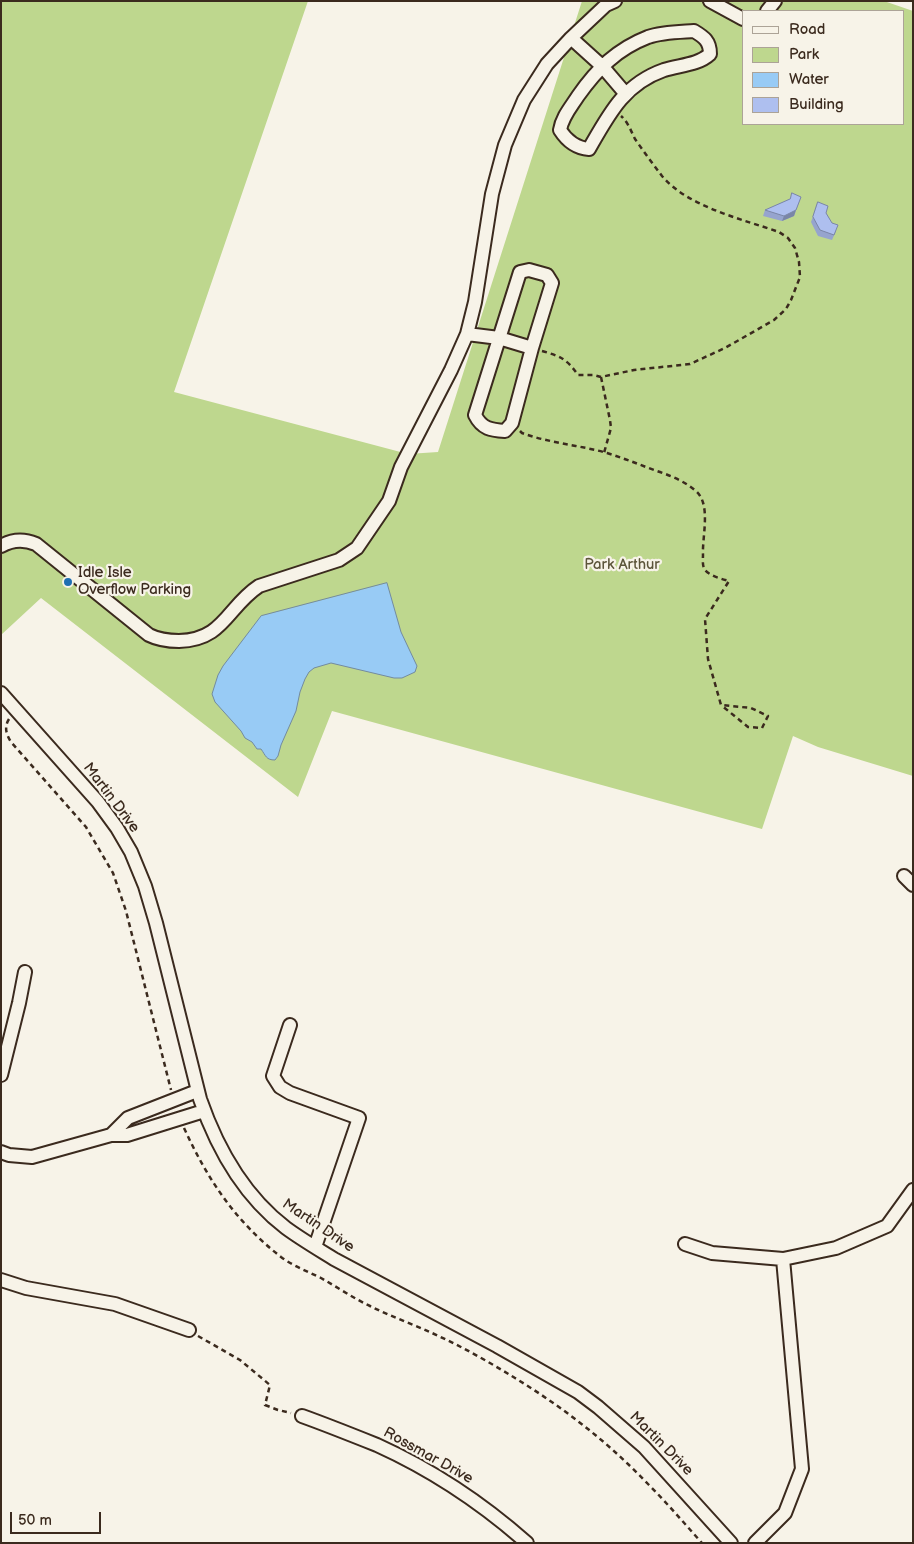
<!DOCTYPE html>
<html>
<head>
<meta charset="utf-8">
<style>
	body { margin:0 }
	#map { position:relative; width:914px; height:1544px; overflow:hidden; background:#f7f3e8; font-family:"Balsamiq Sans",sans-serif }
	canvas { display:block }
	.frame { position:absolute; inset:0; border:2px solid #3b2a1e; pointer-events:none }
	.legend { position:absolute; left:742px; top:10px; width:162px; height:115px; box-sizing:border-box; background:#f7f3e8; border:1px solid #aca397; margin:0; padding:6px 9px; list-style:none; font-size:15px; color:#3b2a1e }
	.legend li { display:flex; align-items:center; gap:10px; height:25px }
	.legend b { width:25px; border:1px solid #aca397 }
	.scale { position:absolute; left:10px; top:1512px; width:91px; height:22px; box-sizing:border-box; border:2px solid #3b2a1e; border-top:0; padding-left:6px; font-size:15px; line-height:18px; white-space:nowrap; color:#3b2a1e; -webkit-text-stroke:4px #f7f3e8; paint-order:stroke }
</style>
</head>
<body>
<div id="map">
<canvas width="914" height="1544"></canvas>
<div class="frame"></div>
<ul class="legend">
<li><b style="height:6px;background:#f7f3e8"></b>Road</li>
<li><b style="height:14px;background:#bed78e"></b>Park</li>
<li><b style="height:14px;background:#98cbf5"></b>Water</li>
<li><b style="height:14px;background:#aebfef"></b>Building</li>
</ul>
<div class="scale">50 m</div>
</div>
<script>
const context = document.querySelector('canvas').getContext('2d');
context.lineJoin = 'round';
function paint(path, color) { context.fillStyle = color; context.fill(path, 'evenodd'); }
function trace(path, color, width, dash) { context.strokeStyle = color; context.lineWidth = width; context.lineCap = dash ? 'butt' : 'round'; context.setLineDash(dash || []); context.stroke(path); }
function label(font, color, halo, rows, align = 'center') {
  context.font = font + ' "Balsamiq Sans",sans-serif'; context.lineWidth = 4.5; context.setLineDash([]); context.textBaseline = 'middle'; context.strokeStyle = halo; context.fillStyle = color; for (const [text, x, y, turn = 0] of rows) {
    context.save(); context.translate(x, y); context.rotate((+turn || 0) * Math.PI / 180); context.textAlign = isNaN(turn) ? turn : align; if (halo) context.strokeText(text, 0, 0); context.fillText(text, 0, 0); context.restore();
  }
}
const green = new Path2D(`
	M 1,1 L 308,1 L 174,392 L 408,454 L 438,452 L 582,1 L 884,1 L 913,11 L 913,776 L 818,747 L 793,736 L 762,829 L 332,711 L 298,797 L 41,598 L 1,635 ZM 743,11 L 903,11 L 903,124 L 743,124 Z`);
const water = new Path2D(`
	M 387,583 L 401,632 L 417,666 L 415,672 L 402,678 L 394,678 L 331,663 L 314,668 L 309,672 L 305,679 L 300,692 L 296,711 L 281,745 L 278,756 L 275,760 C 266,760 266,756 261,749 L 257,749 L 252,742 L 245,738 L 241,731 L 215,702 L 212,694 L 218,675 L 223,666 L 261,616 Z`);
const path = new Path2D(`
	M 542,351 C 560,356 567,359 578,375 L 594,375 L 601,377 L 634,370 L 690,364 L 725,348 L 774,320 L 786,309 L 791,300 L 800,277 L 799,262 L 795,248 L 788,238 L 779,232 C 742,219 688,207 662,176 C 653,164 644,152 635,139 C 631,131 628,122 621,116
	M 601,377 L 610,420 L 611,428 L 604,453
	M 520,431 L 522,433 C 549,443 579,445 607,453 C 623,458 638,464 654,470 C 669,475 685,481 697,492 C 711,506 702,537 703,555 C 703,559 702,566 705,570 C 710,576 722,579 729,581 L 705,619 L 708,659 L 721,705 L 751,708 L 768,716 L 762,728 L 748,727 L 721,705
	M 9,719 C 4,727 6,734 11,742 L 86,827 L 113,873 L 126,911 L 171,1090
	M 184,1128 C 208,1180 235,1221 281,1257 C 293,1266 307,1271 321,1278 C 337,1287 353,1298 370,1306 C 390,1316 412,1324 432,1333 C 461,1346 489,1362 515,1378 C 564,1408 609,1443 648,1484 C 667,1503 684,1523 702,1543
	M 198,1336 L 240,1360 L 270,1385 L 265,1405 L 278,1410 L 291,1413`);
const minor = new Path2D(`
	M 710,1 L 743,19
	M 767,11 L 775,1
	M 694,31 C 704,37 710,41 710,54 C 698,65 680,65 664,70 C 624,84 609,114 589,149 C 576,148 567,141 560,130 C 562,117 571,107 578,96 C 597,69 617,49 648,37 C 662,32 679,32 694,31 Z
	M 571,38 L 602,66 L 625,93
	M 529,270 L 547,275 L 552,283 L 532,348 L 512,423 L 505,431 C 491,430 482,429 475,415 L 520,272 Z
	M 467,334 L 499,338 L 532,348
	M 1,546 C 13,539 24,539 36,544 L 149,635 C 159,640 168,641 179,641 C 224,640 227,607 259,586 L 339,560 L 357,548 L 389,501 L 401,467 L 451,370 L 467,334 L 475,302 L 492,194 L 505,145 L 524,100 L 547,64 L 571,38 L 606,5 L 615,1
	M 1,693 L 98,802 L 117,828 L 131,852 L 145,886 L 156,923 L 200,1099 C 217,1148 244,1196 286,1228 C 301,1239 318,1249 334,1259 L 497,1346 L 578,1392 L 598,1407 L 644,1447 L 731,1543
	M 904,876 L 913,885
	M 290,1025 L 273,1076 L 280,1087 L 290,1093 L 359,1118 L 315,1247
	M 1,1075 L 19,1003 L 25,972
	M 111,1135 L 128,1118 L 197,1091
	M 1,1152 L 9,1155 L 32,1157 L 111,1135 L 127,1135 L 204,1111
	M 685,1244 L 712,1253 L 783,1259 L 802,1469 L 785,1513 L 755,1543
	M 783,1259 L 836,1248 L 887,1226 L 913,1190
	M 1,1280 L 26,1288 L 115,1304 L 189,1330
	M 302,1416 C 327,1425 352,1435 377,1445 C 430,1469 483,1504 527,1543`);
const wall = new Path2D(`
	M 801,197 L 794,216 L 782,221 L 763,216 L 765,210 L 790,199 Z
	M 818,202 L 826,213 L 836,231 L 832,240 L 818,236 L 811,222 Z`);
const shadedWall = new Path2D(`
	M 796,210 L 794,216 L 782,221 L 784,216 Z`);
const building = new Path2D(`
	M 792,193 L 801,197 L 796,210 L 784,216 L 765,210 L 790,199 Z
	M 818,202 L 828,206 L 826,213 L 832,223 L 838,225 L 834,235 L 820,230 L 813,217 Z`);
const markers = [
	[68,582,5,"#1f6fb2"]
];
const parkNames = [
	["Park Arthur",622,565]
];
const poiNames = [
	["Idle Isle",78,573],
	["Overflow Parking",78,590]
];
const streetNames = [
	["Martin Drive",111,798,53],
	["Martin Drive",318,1226,34],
	["Martin Drive",661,1444,45],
	["Rossmar Drive",428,1456,29]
];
paint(green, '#bed78e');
paint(water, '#98cbf5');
trace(water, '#738b9f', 1);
trace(minor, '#3b2a1e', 16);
trace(path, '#3b2a1e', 2.5, [5, 4]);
trace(minor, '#f7f3e8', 12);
paint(wall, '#96a4ce');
paint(shadedWall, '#7a86a7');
paint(building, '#aebfef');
trace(building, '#7a86a7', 1);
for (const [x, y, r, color] of markers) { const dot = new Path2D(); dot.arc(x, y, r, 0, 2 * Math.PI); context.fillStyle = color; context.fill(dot); trace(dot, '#f7f3e8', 2); }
label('15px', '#5c553a', '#f7f3e8', parkNames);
label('15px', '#3b2a1e', '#f7f3e8', poiNames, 'left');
label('15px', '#3b2a1e', '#f7f3e8', streetNames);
</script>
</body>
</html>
